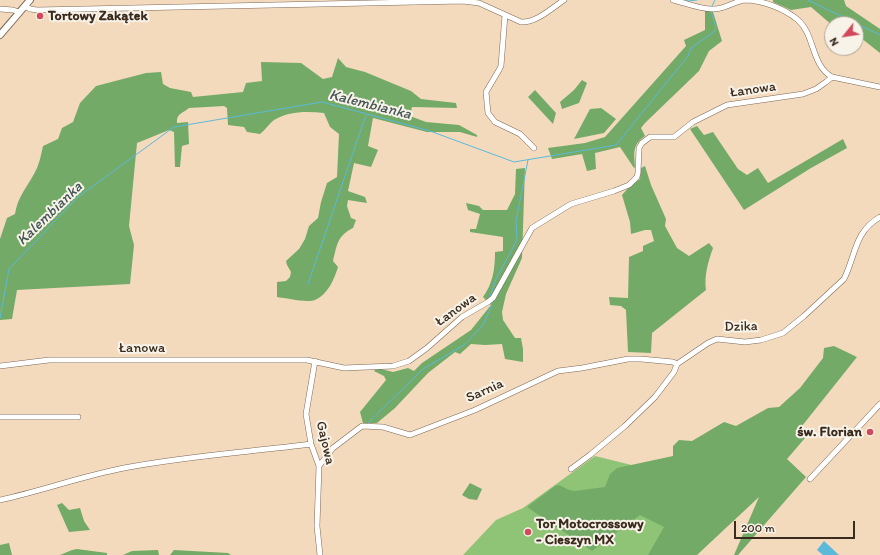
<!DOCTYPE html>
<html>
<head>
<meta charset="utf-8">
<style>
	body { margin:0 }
	#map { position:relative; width:880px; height:555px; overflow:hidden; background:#f4dabd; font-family:Itim,sans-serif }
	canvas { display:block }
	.north { position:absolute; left:824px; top:16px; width:40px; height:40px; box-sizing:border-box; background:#f7f3e8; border:1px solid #aca397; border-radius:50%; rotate:240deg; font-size:11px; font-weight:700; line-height:16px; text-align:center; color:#3b2a1e }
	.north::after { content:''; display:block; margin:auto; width:14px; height:18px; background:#d1495b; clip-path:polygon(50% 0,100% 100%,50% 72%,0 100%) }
	.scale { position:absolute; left:734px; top:521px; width:121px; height:18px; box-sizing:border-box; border:2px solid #3b2a1e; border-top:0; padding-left:5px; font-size:12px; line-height:14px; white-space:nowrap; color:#3b2a1e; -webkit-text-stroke:3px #f7f3e8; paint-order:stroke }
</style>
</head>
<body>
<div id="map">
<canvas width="880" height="555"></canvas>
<div class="north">N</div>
<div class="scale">200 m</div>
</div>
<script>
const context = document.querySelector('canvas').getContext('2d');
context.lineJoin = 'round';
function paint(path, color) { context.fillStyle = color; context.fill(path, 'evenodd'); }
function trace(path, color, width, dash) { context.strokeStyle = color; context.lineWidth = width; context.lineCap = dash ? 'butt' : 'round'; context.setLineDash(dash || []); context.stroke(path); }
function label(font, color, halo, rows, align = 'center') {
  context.font = font + ' Itim,sans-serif'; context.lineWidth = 4; context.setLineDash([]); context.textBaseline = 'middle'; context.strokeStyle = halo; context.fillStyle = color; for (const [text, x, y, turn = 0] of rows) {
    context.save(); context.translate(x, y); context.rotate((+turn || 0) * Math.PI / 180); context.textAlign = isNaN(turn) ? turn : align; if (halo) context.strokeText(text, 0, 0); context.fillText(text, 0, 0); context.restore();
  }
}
const green = new Path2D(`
	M 595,456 L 644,468 L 696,555 L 463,555 L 496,520 L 523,508 Z`);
const forest = new Path2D(`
	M 773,0 L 844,0 L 846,6 L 880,29 L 880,53 L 856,34 L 856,24 L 832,24 L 832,25 L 811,7 L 791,10 L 773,2 Z
	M 705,11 L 713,12 L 722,41 L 709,51 L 699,71 L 645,123 L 641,128 L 645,136 C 632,145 634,153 635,167 L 634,168 L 620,147 L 595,153 L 596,169 L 587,171 L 582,154 L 552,159 L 548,148 L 585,143 L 605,137 L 686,46 L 684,40 L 705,30 Z
	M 338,58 L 346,67 L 365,72 L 411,91 L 421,99 L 456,103 L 457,108 L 412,107 L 410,116 L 426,122 L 459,125 L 477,135 L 477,137 L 460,132 L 427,132 L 373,118 L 368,146 L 378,150 L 371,167 L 354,163 L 348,191 L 365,197 L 367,203 L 348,200 L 347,206 L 351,218 L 356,220 L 353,228 C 337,236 337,245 333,261 L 338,267 C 334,280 328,294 315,300 C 307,303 286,298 277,297 L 277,282 L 286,281 L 290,277 L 291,272 L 287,265 L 286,261 L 299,249 L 305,239 L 309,226 L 318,218 L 321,202 L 327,183 L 337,177 L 339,134 L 330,127 L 324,113 C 306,111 289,111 274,120 C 269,124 265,130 260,134 L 247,132 L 244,127 L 228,125 L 227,108 L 224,106 L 189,108 C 183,113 176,114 177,123 L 188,122 L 189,144 L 182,146 L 180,167 L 175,167 L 174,132 L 169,130 L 137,143 L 129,226 L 134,245 L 130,284 L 17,290 L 12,319 L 0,320 L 0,239 L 7,218 L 15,214 C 18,196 26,189 34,174 C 39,166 41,155 43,146 L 58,139 L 62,128 L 73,122 L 80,103 L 96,86 L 146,73 L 161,72 L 163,84 L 170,88 L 191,92 L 193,97 L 243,92 L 246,83 L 262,81 L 261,62 L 301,63 L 323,79 L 332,77 Z
	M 582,80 L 587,83 L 579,103 L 562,109 L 560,102 L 574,90 Z
	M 535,90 L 556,113 L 553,124 L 528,97 Z
	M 601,108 L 616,119 L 604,133 L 574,139 L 590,109 Z
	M 697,126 L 704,135 L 713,132 L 738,169 L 747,175 L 758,168 L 768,183 L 843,139 L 847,148 L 811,168 L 744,210 L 690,129 Z
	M 645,166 L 651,185 L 666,219 L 665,226 L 677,248 L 689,256 L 709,243 L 713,248 C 708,262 704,276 706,290 L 652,333 L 651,353 L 628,352 L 626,310 L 621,306 L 610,305 L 609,297 L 628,298 L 629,257 L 643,251 L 643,246 L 654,241 L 651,230 L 645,230 L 631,234 L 630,222 L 622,195 L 630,186 L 640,179 L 641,168 Z
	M 525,168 L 522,258 L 506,294 L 502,312 L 503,320 L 515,338 L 521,338 L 523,349 L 523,362 L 505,359 L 502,344 L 485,345 L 471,344 L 460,354 L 455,352 L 428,373 L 395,408 L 377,423 L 363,423 L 360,412 L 386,380 L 384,376 L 374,371 L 377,368 L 393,372 L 408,368 L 414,371 L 422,363 L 471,330 L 491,305 L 483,297 C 493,283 495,269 495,252 L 503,251 L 503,237 L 470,232 L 470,229 L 476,229 L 480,214 L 468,210 L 466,203 L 479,206 L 483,210 L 507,210 L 515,194 L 516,169 Z
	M 834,346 L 857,357 L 798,431 L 805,438 L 787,459 L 806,477 L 738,555 L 734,555 L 759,497 L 697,555 L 648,555 L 664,527 L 640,515 L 592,551 L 527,507 L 555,486 L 559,485 L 569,490 L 574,491 L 605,487 L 610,474 L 617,468 L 673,456 L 673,446 L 679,440 L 692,441 L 724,422 L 736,426 L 768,408 L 779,407 L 800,388 L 823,358 L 824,348 Z
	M 470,483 L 482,489 L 477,500 L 469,499 L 462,495 Z
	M 62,503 L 69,510 L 80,508 L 84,521 L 90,530 L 69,532 L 57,505 Z
	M 9,543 L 12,555 L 0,555 L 0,545 Z
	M 77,549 L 107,553 L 107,555 L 60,555 L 72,550 Z
	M 158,550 L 159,555 L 123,555 L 132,551 Z
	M 174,550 L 228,553 L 231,555 L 170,555 Z`);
const water = new Path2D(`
	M 824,541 L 839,555 L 823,555 L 817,550 Z`);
const stream = new Path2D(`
	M 685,0 L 688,1 L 697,0
	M 808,0 L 880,35
	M 712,6 L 715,0
	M 308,284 L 366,115
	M 490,297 L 496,279 L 517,240 L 516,221 L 528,160
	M 0,318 L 9,269 L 78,197 L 174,127 L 322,102 L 430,131 L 514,162 L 616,145 L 688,56 L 691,48 L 715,31 L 716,28 L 711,11
	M 367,424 L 423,369 L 464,345 L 483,325 L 491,307 L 492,300`);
const minor = new Path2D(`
	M 673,0 C 686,3 699,9 712,9 C 724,10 733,2 744,0 C 763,0 785,9 798,20 C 815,35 811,65 832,77 L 880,87
	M 25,6 L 30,9 L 37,10 L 463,1 L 479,3 L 521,22 C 536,23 552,8 564,0
	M 0,9 L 13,10 L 19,12
	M 505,15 L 501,66 L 499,70 L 486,92 L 488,113 L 495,122 L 520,134 L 534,148
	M 315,361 L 306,414 L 311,444 L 319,466 L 317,526 L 320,555
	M 0,366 L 49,360 L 307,360 L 344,368 L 393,366 L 409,361 L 427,348 L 462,317 L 488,302 L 493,298 L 532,228 L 571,204 L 614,191 L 629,185 L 637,177 L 638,173 L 639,148 L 642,143 L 650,137 L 674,137 L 693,122 L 727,105 L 803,94 L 816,89 L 826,82 L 832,77
	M 0,417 L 78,417
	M 319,466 L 333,448 L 362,426 L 383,427 L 410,435 L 475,410 L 558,371 L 582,368 L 628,359 L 641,359 L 673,362 L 677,364
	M 571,469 L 590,455 L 625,426 L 655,397 L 674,372 L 677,364 L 708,343 L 717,339 L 745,342 L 761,340 L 783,333 L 804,316 L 844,279 C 856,255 854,232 880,217
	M 810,479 L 880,404
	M 0,500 C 42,491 82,476 124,468 C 185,456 249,452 311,444`);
const major = new Path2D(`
	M 0,35 L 30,0`);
const markers = [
	[40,16,4,"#d1495b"],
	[870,432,4,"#d1495b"],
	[528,532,4,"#d1495b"]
];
const poiNames = [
	["Tortowy Zakątek",48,16],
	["św. Florian",862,432,"right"],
	["Tor Motocrossowy",536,524],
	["- Cieszyn MX",536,540]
];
const streetNames = [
	["Łanowa",753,90,-8],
	["Łanowa",456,310,-36],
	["Dzika",741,327,-1],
	["Łanowa",142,348],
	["Sarnia",485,391,-24],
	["Gajowa",325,443,77]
];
const waterNames = [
	["Kalembianka",370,105,14],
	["Kalembianka",50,214,-44]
];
paint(green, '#8fc476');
paint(forest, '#73aa67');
paint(water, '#5bb9d9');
trace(stream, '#5bb9d9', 1);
trace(minor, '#7c6856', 6);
trace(major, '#7c6856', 8);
trace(minor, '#fff', 5);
trace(major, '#fff', 6);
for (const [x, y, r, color] of markers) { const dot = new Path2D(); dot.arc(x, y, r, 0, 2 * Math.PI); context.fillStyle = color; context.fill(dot); trace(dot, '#f7f3e8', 1.5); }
label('bold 14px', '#3b2a1e', '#f7f3e8', poiNames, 'left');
label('14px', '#3b2a1e', '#f7f3e8', streetNames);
label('italic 15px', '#455556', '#f7f3e8', waterNames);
</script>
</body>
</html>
